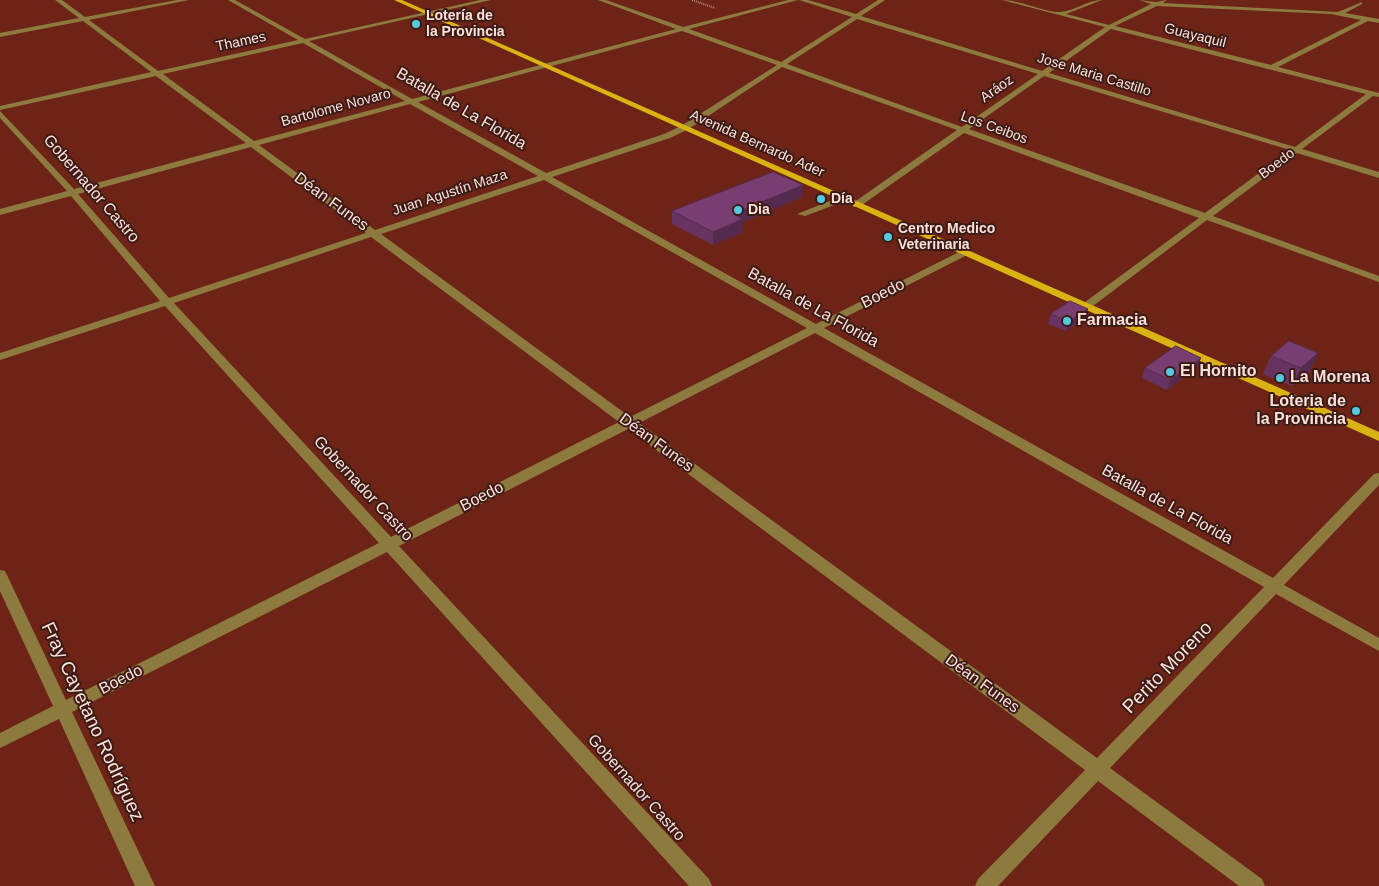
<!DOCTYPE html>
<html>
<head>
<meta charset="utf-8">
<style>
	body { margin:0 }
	canvas { display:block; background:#6d2316 }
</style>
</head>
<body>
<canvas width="1379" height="886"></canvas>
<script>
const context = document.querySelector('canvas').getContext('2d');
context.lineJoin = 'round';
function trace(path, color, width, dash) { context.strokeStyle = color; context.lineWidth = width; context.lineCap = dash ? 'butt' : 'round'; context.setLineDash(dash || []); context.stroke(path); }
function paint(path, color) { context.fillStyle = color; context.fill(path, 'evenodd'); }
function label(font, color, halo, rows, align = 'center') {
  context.font = font + ' Helvetica,sans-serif'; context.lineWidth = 4; context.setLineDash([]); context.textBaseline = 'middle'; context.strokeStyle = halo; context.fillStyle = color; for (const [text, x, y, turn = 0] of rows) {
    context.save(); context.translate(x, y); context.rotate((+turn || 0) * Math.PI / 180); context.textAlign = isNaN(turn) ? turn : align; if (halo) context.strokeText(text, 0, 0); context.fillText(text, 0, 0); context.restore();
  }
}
const path = new Path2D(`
	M 692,0 L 715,8`);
const minor = new Path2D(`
	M 55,0 L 62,0 L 85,17 L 177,0 L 189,0 L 89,20 L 158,71 L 298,40 L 228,0 L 235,0 L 305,39 L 480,0 L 491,0 L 309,41 L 412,99 L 676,29 L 598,0 L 606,0 L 683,27 L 788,0 L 798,0 L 689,29 L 781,62 L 852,17 L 799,0 L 808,0 L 856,14 L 878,0 L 885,0 L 861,16 L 1042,71 L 1105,27 L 1002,0 C 1020,0 1047,13 1060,12 C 1075,11 1087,0 1102,0 L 1066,14 L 1109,25 L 1151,4 L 1139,0 L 1156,2 L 1167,0 L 1163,3 L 1338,12 L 1362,2 L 1362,4 L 1345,13 L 1379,19 L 1379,23 L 1368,21 L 1278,67 L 1379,93 L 1379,97 L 1373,96 L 1302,149 L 1379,172 L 1379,178 L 1297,153 L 1213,216 L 1379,276 L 1379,282 L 1207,220 L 1089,309 L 1081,309 L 1081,305 L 1199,218 L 964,133 L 859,207 L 853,207 L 853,203 L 957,130 L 782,67 L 687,130 L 670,138 L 552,177 L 816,324 L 961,251 L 967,251 L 967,255 L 824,328 L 1273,578 L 1374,474 L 1379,473 L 1379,485 L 1284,585 L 1379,638 L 1379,651 L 1276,594 L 1110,768 L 1262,879 L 1265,886 L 1239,886 L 1098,781 L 998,886 L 975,886 L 978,879 L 1085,770 L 628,429 L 399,546 L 709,879 L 712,886 L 689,886 L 387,552 L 72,712 L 155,886 L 135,886 L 59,719 L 0,748 L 0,733 L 53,706 L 0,591 L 0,570 L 5,571 L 7,575 L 66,700 L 379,543 L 165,306 L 0,360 L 0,353 L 160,301 L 71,196 L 0,215 L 0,209 L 67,191 L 0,118 L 0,111 L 74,189 L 246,143 L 156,76 L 0,110 L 0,106 L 151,72 L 83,21 L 0,37 L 0,33 L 79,18 ZM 1157,6 L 1331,14 L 1361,20 L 1271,65 L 1115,26 ZM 857,19 L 1038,74 L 962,127 L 787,64 ZM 1111,29 L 1366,94 L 1295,147 L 1049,73 ZM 682,31 L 777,65 L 681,126 L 664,134 L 546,173 L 418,102 ZM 303,43 L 405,101 L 254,141 L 163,74 ZM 1044,76 L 1290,150 L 1205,213 L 969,129 ZM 410,104 L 538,176 L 375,230 L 259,145 ZM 251,147 L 366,233 L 169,298 L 78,194 ZM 544,180 L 807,328 L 630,417 L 381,234 ZM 371,237 L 619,422 L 391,537 L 174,303 ZM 815,333 L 1264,587 L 1097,758 L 639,423 Z
	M 842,196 L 846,199 L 845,201 L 805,216 L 797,214 Z`);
const major = new Path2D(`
	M 394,0 L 402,0 L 1379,432 L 1379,441 Z`);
const wall = new Path2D(`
	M 802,197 L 743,222 L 743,232 L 713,245 L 672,224 L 672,211 Z
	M 1088,309 L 1085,318 L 1066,331 L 1048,324 L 1051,314 Z
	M 1318,353 L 1310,371 L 1292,386 L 1263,374 L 1271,356 Z
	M 1201,358 L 1197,367 L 1167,390 L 1142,378 L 1145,368 Z`);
const shadedWall = new Path2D(`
	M 803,185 L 802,197 L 743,222 L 743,232 L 713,245 L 713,232 L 733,214 Z
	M 1088,309 L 1085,318 L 1066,331 L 1068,322 Z
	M 1318,353 L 1310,371 L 1292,386 L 1301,368 Z
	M 1201,358 L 1197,367 L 1167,390 L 1170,380 Z`);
const building = new Path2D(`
	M 773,172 L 803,185 L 733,214 L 743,219 L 713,232 L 672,211 Z
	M 1070,301 L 1088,309 L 1068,322 L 1051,314 Z
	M 1289,341 L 1318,353 L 1301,368 L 1271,356 Z
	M 1176,346 L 1201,358 L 1170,380 L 1145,368 Z`);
const markers = [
	[416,24,5,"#55cadf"],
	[821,199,5,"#55cadf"],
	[738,210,5,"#55cadf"],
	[888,237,5,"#55cadf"],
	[1067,321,5,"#55cadf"],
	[1170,372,5,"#55cadf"],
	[1280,378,5,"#55cadf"],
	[1356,411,5,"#55cadf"]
];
const farPoinames = [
	["Lotería de",426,16],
	["la Provincia",426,32],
	["Día",831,199],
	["Dia",748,210],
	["Centro Medico",898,229],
	["Veterinaria",898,245]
];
const farStreetnames = [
	["Guayaquil",1195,36,14],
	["Thames",241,42,-12],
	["Jose Maria Castillo",1094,75,17],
	["Aráoz",997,89,-35],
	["Bartolome Novaro",336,108,-15],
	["Los Ceibos",994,128,20],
	["Avenida Bernardo Ader",757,144,24],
	["Boedo",1277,164,-37],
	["Juan Agustín Maza",450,193,-18]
];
const streetNames = [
	["Batalla de La Florida",461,109,30],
	["Gobernador Castro",91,189,49],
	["Déan Funes",331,202,36],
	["Boedo",883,294,-27],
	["Batalla de La Florida",813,308,29],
	["Déan Funes",656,443,36],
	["Gobernador Castro",363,489,47],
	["Boedo",482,497,-27],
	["Batalla de La Florida",1167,505,29],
	["Boedo",121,680,-27],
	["Déan Funes",982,684,36],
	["Gobernador Castro",636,788,48]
];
const poiNames = [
	["Farmacia",1077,321],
	["El Hornito",1180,372],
	["La Morena",1290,378],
	["Loteria de",1346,402,"right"],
	["la Provincia",1346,420,"right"]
];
const nearStreetnames = [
	["Perito Moreno",1168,668,-46],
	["Fray Cayetano Rodríguez",92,722,65]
];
trace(path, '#b7857c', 2, [1, 1]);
paint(minor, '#8d7a3f');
paint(major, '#d9b214');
paint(wall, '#673461');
paint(shadedWall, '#542b4f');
paint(building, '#783d71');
trace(building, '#542b4f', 1);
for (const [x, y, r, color] of markers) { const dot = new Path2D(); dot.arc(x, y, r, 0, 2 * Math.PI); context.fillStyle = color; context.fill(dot); trace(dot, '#3c1b15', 2); }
label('bold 14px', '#fce0da', '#3c1b15', farPoinames, 'left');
label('14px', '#fce0da', '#3c1b15', farStreetnames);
label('16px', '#fce0da', '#3c1b15', streetNames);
label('bold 16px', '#fce0da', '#3c1b15', poiNames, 'left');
label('19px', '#fce0da', '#3c1b15', nearStreetnames);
</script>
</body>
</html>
